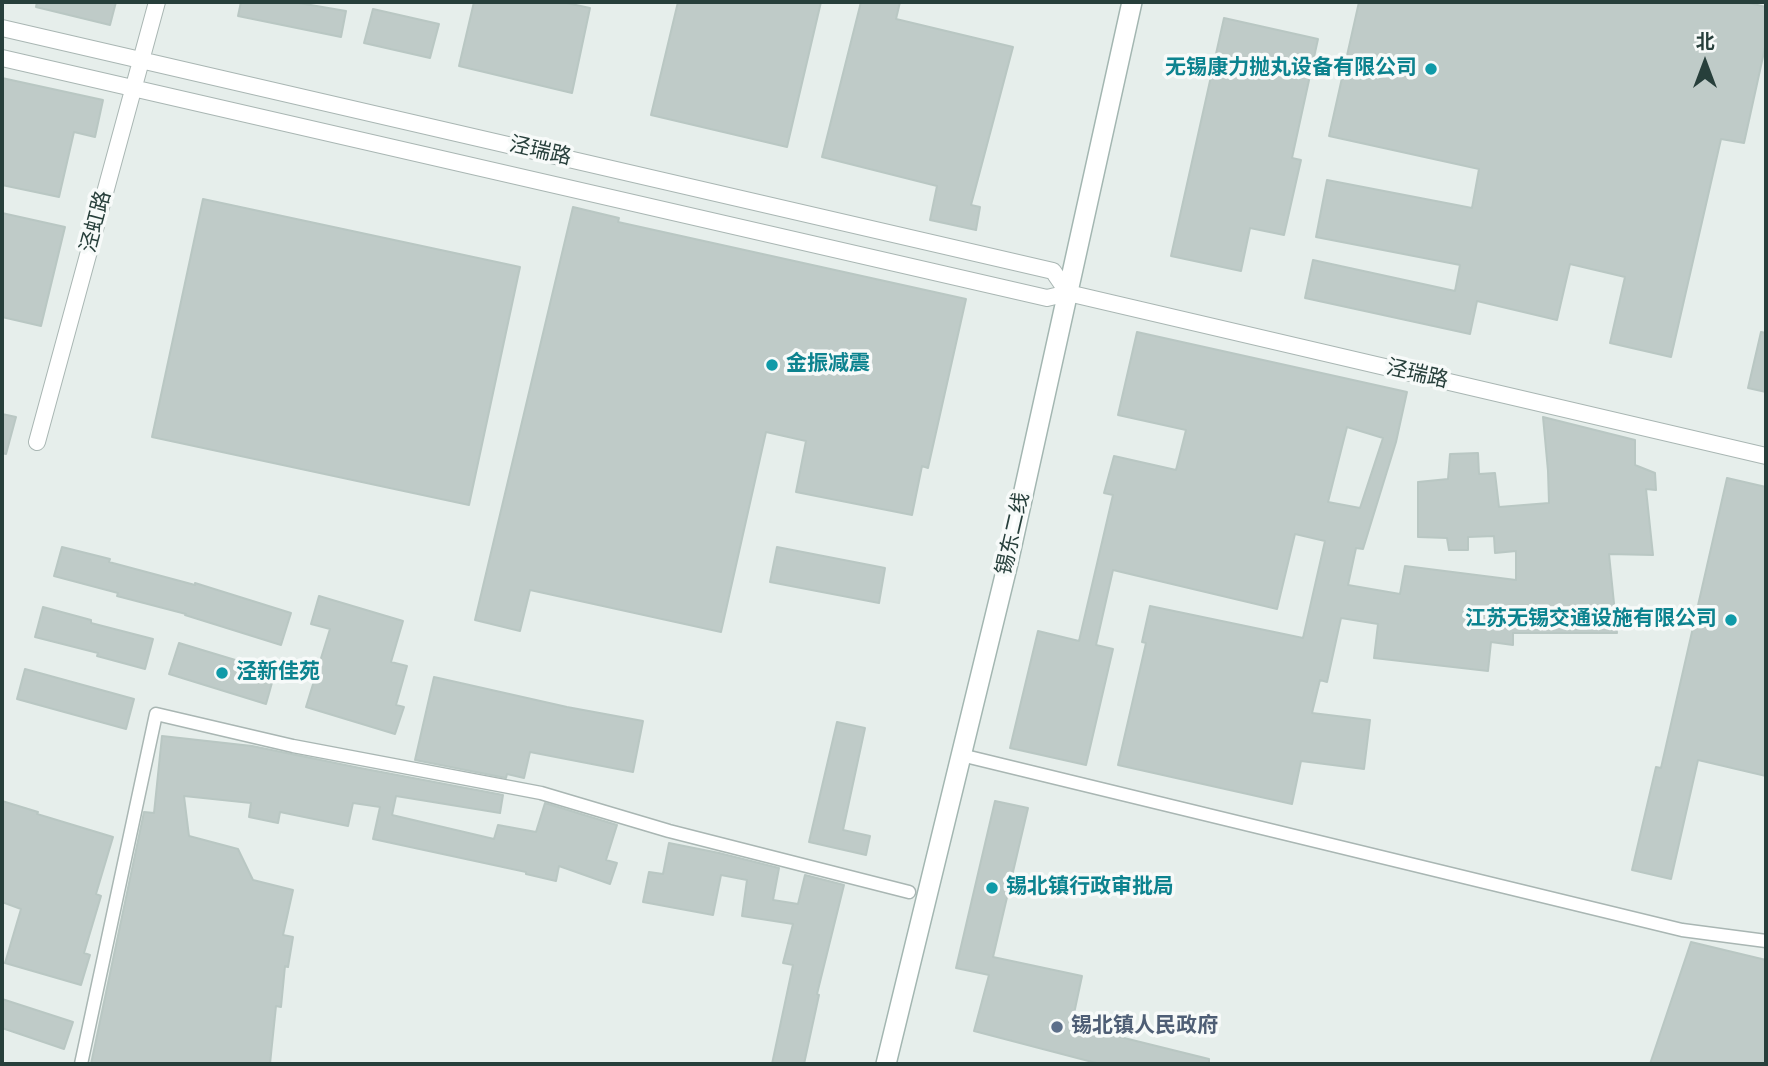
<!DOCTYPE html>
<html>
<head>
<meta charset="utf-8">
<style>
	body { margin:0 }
	#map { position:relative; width:1768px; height:1066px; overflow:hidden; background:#e6eeeb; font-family:Poppins,"Noto Sans SC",sans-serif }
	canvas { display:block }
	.frame { position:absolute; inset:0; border:4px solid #273f3b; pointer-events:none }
	.north { position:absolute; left:1670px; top:28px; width:70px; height:70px; -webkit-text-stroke:5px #f7faf9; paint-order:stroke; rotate:0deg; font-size:19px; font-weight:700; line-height:28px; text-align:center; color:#273f3b }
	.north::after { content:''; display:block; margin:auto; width:24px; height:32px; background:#273f3b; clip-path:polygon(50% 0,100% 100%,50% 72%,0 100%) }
</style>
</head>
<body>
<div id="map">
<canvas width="1768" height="1066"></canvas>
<div class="frame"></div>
<div class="north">北</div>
</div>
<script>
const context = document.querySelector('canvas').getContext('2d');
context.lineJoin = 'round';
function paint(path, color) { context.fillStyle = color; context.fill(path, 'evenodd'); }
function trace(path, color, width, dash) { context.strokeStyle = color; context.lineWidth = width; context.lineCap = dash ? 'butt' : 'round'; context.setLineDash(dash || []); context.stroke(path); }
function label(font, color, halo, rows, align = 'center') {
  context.font = font + ' Poppins,"Noto Sans SC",sans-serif'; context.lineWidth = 7; context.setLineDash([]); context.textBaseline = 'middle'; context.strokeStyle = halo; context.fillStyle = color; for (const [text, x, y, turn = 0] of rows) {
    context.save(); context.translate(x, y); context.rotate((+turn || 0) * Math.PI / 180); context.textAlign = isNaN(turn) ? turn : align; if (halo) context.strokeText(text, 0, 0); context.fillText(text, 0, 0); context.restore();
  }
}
const building = new Path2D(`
	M 37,2 L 116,2 L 110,25 L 36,7 Z
	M 241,2 L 293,2 L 346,11 L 341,37 L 238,16 Z
	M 474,2 L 562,2 L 590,8 L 572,93 L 459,66 Z
	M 678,2 L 821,2 L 787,147 L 651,115 Z
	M 861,2 L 900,2 L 896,19 L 1013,47 L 971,205 L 980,207 L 976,230 L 930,220 L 937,186 L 822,157 Z
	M 1359,2 L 1745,2 L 1766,7 L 1766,43 L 1744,143 L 1721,139 L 1671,357 L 1610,343 L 1625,277 L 1570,264 L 1557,320 L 1477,301 L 1470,334 L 1305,298 L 1313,260 L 1455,291 L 1460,265 L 1316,237 L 1327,180 L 1472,208 L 1479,169 L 1329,136 Z
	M 373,9 L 439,24 L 430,58 L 364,43 Z
	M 1224,18 L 1318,39 L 1292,158 L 1301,160 L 1284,235 L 1250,228 L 1241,271 L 1171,256 Z
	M 2,78 L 103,100 L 95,137 L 74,132 L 59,197 L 2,185 Z
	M 203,199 L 520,267 L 469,505 L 152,437 Z
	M 573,207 L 619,218 L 618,222 L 966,299 L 928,468 L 922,466 L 912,515 L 796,492 L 806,441 L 766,432 L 721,632 L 530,590 L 520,631 L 475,620 Z
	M 2,213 L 65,227 L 41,326 L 2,317 Z
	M 1137,332 L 1407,392 L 1396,442 L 1363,549 L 1356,548 L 1348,585 L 1400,594 L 1405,566 L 1516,580 L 1516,551 L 1495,553 L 1494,536 L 1468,537 L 1468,550 L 1449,550 L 1447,538 L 1418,537 L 1418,482 L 1448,479 L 1450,454 L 1478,453 L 1479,474 L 1495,473 L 1499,507 L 1549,503 L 1548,471 L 1543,417 L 1635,440 L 1635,465 L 1655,473 L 1656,490 L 1646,489 L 1653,555 L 1609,554 L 1617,633 L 1513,633 L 1513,645 L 1491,642 L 1488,671 L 1374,658 L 1378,624 L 1341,618 L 1327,682 L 1320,680 L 1312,713 L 1370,720 L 1364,769 L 1301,761 L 1292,804 L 1118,765 L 1146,643 L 1142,642 L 1150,606 L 1303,638 L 1325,541 L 1295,534 L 1277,609 L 1113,570 L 1096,645 L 1113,649 L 1086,765 L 1010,748 L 1038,631 L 1079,641 L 1113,495 L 1104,493 L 1114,456 L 1176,470 L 1186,430 L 1118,415 ZM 1347,427 L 1383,438 L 1360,508 L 1328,502 Z
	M 1761,332 L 1766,333 L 1766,392 L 1748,388 Z
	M 2,414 L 16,417 L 6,454 L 2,453 Z
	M 1727,478 L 1766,487 L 1766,776 L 1698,760 L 1671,879 L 1632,870 L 1656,767 L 1661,768 Z
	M 62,547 L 110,559 L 109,562 L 195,585 L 195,583 L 291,613 L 281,645 L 185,615 L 186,614 L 117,596 L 118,593 L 54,576 Z
	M 777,547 L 885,568 L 879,603 L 770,582 Z
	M 319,596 L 403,621 L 391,662 L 407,666 L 396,705 L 404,707 L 395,734 L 306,707 L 330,629 L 311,624 Z
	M 43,607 L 91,620 L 91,623 L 153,639 L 145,669 L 97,656 L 98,653 L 35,637 Z
	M 179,643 L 275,672 L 266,704 L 169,674 Z
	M 25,669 L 134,699 L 126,729 L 17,699 Z
	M 434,677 L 567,707 L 643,721 L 633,772 L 530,752 L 524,778 L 507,774 L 506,778 L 415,760 Z
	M 837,722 L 865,728 L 843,830 L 870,836 L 866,855 L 809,842 Z
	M 162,736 L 252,746 L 360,768 L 503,795 L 500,813 L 396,796 L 392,815 L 494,839 L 498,825 L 536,832 L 545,803 L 617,825 L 606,860 L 617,863 L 610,884 L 559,866 L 556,881 L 526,874 L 526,872 L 373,839 L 380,807 L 353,803 L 348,826 L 280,812 L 278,823 L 249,817 L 251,803 L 184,796 L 189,836 L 238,849 L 253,880 L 293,890 L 283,935 L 293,937 L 288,967 L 285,966 L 281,1007 L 276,1006 L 270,1064 L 91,1064 L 144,812 L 154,813 Z
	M 2,801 L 38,812 L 37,814 L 113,837 L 96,894 L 101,896 L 84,953 L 90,955 L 81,985 L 5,963 L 21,909 L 2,902 Z
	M 995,801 L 1028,808 L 993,957 L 1082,976 L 1072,1023 L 1113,1033 L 1112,1035 L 1209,1059 L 1209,1064 L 1100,1064 L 974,1031 L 989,975 L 956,968 Z
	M 669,843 L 719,853 L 779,868 L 773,900 L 798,904 L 805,875 L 844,885 L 817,994 L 819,995 L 804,1064 L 772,1064 L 793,965 L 783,963 L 793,924 L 742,916 L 747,880 L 721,875 L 713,915 L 643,902 L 649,872 L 663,874 Z
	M 1691,942 L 1766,960 L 1766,1064 L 1650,1064 Z
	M 2,999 L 73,1022 L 64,1049 L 2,1028 Z`);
const minor = new Path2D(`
	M 961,755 L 1682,930 L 1766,941
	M 81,1064 L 156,714 L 293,746 L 541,793 L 669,831 L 909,892`);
const tertiary = new Path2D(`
	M 2,28 L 1053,271 L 1068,293
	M 2,58 L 1047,298 L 1068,293 L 1766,456
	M 37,442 L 157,2`);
const secondary = new Path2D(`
	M 886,1064 L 1008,563 L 1132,2`);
const markers = [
	[1431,69,7,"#0f9aa8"],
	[772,365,7,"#0f9aa8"],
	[1731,620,7,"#0f9aa8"],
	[222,673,7,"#0f9aa8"],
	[992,888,7,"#0f9aa8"],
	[1057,1027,7,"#5c6f8a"]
];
const cultureNames = [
	["无锡康力抛丸设备有限公司",1417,69,"right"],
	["金振减震",786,365],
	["江苏无锡交通设施有限公司",1717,620,"right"],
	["泾新佳苑",236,673],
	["锡北镇行政审批局",1006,888]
];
const streetNames = [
	["泾瑞路",540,152,13],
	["泾虹路",97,222,-75],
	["泾瑞路",1417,375,13],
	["锡东二线",1014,534,-77]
];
const serviceNames = [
	["锡北镇人民政府",1071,1027]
];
paint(building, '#bfcbc8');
trace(building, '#b9c7c3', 2);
trace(minor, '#a9b6b3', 15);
trace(tertiary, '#a9b6b3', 18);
trace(secondary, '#a3b6b1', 22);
trace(minor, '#fff', 12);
trace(tertiary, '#fff', 16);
trace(secondary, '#fff', 19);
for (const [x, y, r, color] of markers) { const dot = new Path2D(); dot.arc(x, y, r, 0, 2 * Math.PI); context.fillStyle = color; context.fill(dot); trace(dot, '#f7faf9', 2.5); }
label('bold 21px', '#0d838f', '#f7faf9', cultureNames, 'left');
label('21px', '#273f3b', '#f7faf9', streetNames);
label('bold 21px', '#4e5e75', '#f7faf9', serviceNames, 'left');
</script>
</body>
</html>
